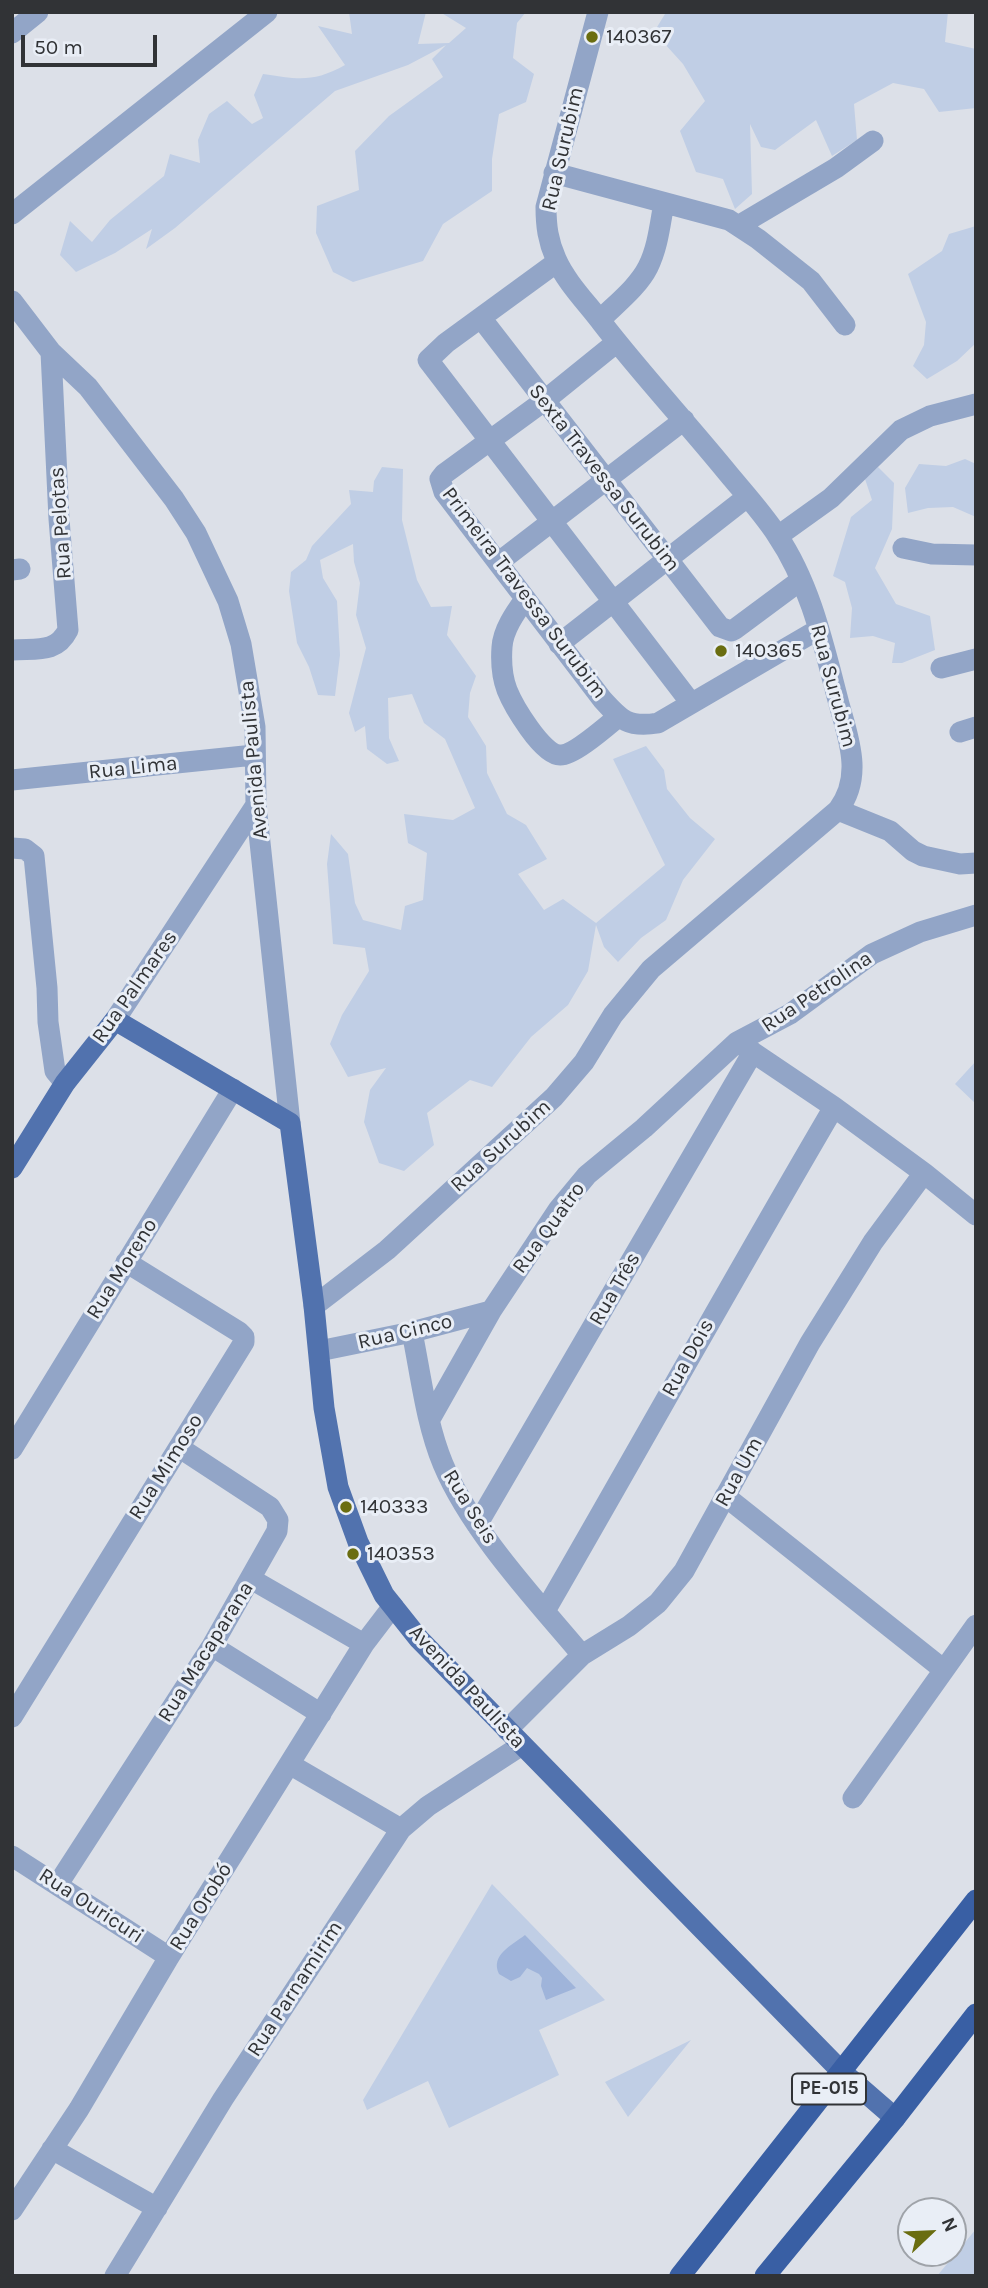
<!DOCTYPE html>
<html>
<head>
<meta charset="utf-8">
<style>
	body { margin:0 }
	#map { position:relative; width:988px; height:2288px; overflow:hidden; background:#dce0e8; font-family:Karla,sans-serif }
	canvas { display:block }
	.frame { position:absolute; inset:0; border:14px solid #313336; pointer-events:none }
	.north { position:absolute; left:897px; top:2197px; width:70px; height:70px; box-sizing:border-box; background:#e9eef6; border:2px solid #9fa3a9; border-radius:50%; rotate:67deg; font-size:19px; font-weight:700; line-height:28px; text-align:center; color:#313336 }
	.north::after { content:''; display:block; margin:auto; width:24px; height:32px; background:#6a6d10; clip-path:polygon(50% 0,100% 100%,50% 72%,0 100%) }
	.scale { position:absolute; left:21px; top:35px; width:136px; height:32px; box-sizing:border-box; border:4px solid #313336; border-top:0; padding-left:9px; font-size:21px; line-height:24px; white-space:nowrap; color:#313336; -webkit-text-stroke:5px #e9eef6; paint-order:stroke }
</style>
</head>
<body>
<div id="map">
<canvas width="988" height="2288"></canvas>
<div class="frame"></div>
<div class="north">N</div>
<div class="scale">50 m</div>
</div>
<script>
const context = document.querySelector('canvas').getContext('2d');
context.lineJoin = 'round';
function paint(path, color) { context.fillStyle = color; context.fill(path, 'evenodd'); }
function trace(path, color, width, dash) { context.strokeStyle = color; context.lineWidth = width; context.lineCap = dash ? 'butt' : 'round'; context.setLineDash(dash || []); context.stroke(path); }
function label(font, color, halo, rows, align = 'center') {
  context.font = font + ' Karla,sans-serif'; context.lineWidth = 6; context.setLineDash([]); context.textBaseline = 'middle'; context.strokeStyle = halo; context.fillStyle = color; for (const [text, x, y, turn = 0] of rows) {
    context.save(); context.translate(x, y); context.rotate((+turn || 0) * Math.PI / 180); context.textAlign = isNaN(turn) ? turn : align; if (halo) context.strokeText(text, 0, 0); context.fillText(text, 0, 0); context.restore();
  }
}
const green = new Path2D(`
	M 349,12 L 426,12 L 418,44 L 449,43 L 466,28 L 440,12 L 526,12 L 517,23 L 513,58 L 534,74 L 526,102 L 499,114 L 492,159 L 492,191 L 443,224 L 423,261 L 353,282 L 333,272 L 316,233 L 317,206 L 359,190 L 355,151 L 389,116 L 443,77 L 432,59 L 446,45 L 408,65 L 335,91 L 175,228 L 146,249 L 152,229 L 115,253 L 76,272 L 60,255 L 70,221 L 92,242 L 110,220 L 164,176 L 170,154 L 200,163 L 198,140 L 209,114 L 227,101 L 252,124 L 263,118 L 254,95 L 263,74 C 297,79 313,83 345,65 L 318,26 L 352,34 Z
	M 662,12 L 948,12 L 945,42 L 976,49 L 976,108 L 939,112 L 924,89 L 893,83 L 854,104 L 857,140 L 832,156 L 816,120 L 775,150 L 761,147 L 750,124 L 752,194 L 735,209 L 723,179 L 696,172 L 680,131 L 705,101 L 683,64 L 654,32 L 665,14 Z
	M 976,226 L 976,343 L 957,361 L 927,379 L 913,366 L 924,345 L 926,322 L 908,274 L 942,251 L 949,234 Z
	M 965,459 L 976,464 L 976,517 L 953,507 L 928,508 L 908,513 L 905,488 L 919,464 L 946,466 Z
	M 382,467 L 403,469 L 402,520 L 417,580 L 431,607 L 452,606 L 447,635 L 476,676 L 470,693 L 468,717 L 486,746 L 487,773 L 507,814 L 526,825 L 547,859 L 518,874 L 544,910 L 563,899 L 596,923 L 665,865 L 613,759 L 646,746 L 664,770 L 667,789 L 690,818 L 715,839 L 683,880 L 666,920 L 641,938 L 618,962 L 604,947 L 596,925 L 588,971 L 568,1005 L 531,1037 L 492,1087 L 470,1080 L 427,1113 L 434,1145 L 404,1171 L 379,1163 L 364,1122 L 370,1090 L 386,1068 L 348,1077 L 330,1044 L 342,1015 L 369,971 L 365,948 L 333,944 L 327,864 L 331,834 L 348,854 L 355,903 L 363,920 L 401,930 L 405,906 L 423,900 L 427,853 L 408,843 L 404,814 L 453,820 L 475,808 L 445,739 L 424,723 L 412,694 L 388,698 L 389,738 L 399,761 L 387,764 L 367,749 L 365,726 L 355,732 L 349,713 L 366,648 L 356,615 L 360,583 L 354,562 L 353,544 L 320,560 L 323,578 L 337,601 L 340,655 L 335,696 L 318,695 L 309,667 L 297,643 L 289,591 L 291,572 L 306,560 L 312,546 L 351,504 L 349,490 L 373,492 L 374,481 Z
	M 878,467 L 894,483 L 892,529 L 875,568 L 896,604 L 930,616 L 935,650 L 902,663 L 892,663 L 895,643 L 873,636 L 850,638 L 852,608 L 845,582 L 833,576 L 851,517 L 872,500 L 865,479 Z
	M 976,1061 L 976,1104 L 955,1084 Z
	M 492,1884 L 605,2000 L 539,2030 L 559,2075 L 449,2128 L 428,2081 L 367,2110 L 363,2100 Z
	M 691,2040 L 628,2117 L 605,2082 Z
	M 976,2229 L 976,2276 L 937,2276 Z`);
const water = new Path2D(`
	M 525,1935 L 576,1988 L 546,2000 L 541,1986 L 542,1978 L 539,1974 L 527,1968 L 520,1977 L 511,1981 L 499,1974 C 490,1955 512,1945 525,1935 Z`);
const minor = new Path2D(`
	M 12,33 L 38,12
	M 554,173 L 729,220 L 758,239 L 811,281 L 845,325
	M 12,214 L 267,12
	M 738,226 L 836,168 L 873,141
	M 557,262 L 446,343 L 428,360 L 691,703
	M 12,301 L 51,352 L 88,387 L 174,499 L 196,533 L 228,601 L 241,644 L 255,727 L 256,805 L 290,1123
	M 481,318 L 720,627 L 731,631 L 735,629 L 801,580
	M 600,320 C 616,304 638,287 648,267 C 658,247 660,224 664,203
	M 617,342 L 544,401 L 444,474 L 440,479 L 444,492 L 602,699 C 621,720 628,728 658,723 L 819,629
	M 778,536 L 831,498 L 901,430 L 930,416 L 976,404
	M 903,548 L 932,554 L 976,555
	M 499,562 L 684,420
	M 12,570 L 20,569
	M 525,599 C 515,613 503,630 502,647 C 501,661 502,677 507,690 C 513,705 542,755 560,755 C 573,756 607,726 618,717
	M 559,644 L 747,497
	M 12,650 C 36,648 56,654 68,630 L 59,519 L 51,352
	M 941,668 L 976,659
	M 960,732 L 976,727
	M 12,780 L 254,755
	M 838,810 L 890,831 L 913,851 L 923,856 L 960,864 L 976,863
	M 12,848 L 25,849 L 34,856 L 47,988 L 48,1022 L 55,1071 L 65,1083
	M 115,1020 L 256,805
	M 742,1045 L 834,1107 L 924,1173 L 976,1215
	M 314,1306 L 387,1250 L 554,1097 L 584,1062 L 613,1015 L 651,969 L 838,810 C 863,777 849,740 839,704 C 824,647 811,585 777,535 C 764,515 747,496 731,477 C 689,425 643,376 602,323 C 587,303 566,282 556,259 C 548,241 546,226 546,207 L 598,12
	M 412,1332 C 421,1376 426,1423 443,1464 C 471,1531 535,1599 582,1655
	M 319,1351 L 412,1332 L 491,1311
	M 430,1419 L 491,1311 L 558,1210 L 587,1175 L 644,1128 L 737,1042 L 790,1014 L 872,954 L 920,932 L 976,915
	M 12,1449 L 233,1089
	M 725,1496 L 944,1670
	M 477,1525 L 753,1052
	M 251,1579 L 364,1644
	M 545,1611 C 642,1443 736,1274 834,1107
	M 212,1646 L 321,1714
	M 12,1717 L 244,1342 L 244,1337 L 239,1332 L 126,1262
	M 507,1730 L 582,1655 L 629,1626 L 658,1603 L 684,1571 L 810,1343 L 873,1242 L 924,1173
	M 291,1765 L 401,1829
	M 853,1798 L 976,1625
	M 12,1856 L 169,1957
	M 58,1884 L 212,1646 L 277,1531 L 278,1520 L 270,1507 L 180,1448
	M 52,2149 L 157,2208
	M 12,2210 L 79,2109 L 169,1957 L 364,1644 L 393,1606
	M 115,2276 L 223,2099 L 401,1829 L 428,1806 L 522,1745`);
const major = new Path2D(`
	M 12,1168 L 65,1083 L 115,1020 L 290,1123 L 314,1306 L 324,1408 L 338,1487 L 358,1542 L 384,1595 L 419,1639 L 842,2072 L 895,2118`);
const highway = new Path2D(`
	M 680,2276 L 976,1900
	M 765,2276 L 895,2118 L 976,2014`);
const markers = [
	[592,37,7,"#6a6d10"],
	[721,651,7,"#6a6d10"],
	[346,1507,7,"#6a6d10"],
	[353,1554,7,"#6a6d10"]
];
const shields = [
	[829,2089,74]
];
const shieldNames = [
	["PE-015",829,2089]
];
const poiNames = [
	["140367",606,37],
	["140365",735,651],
	["140333",360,1507],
	["140353",367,1554]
];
const streetNames = [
	["Rua Surubim",563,149,-77],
	["Sexta Travessa Surubim",604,478,52],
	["Rua Pelotas",61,523,-94],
	["Primeira Travessa Surubim",524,593,53],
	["Rua Surubim",833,686,75],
	["Avenida Paulista",254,760,-95],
	["Rua Lima",133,768,-6],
	["Rua Palmares",135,987,-55],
	["Rua Petrolina",817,992,-34],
	["Rua Surubim",501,1146,-42],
	["Rua Quatro",549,1228,-54],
	["Rua Moreno",122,1269,-58],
	["Rua Três",615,1289,-60],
	["Rua Cinco",405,1332,-13],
	["Rua Dois",688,1358,-61],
	["Rua Mimoso",166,1467,-58],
	["Rua Um",739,1472,-61],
	["Rua Seis",470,1507,58],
	["Rua Macaparana",206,1652,-58],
	["Avenida Paulista",467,1687,47],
	["Rua Ouricuri",91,1906,33],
	["Rua Orobó",201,1907,-58],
	["Rua Parnamirim",295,1989,-57]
];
paint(green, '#c0cee5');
paint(water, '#9fb4da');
trace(minor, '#92a5c7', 21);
trace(major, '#5172ae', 21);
trace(highway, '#395fa4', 21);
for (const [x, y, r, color] of markers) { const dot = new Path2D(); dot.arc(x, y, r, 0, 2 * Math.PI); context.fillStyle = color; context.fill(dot); trace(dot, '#e9eef6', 2.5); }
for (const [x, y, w] of shields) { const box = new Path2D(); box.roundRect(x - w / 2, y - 15.5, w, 31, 5); context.fillStyle = '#e9eef6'; context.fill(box); trace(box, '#313336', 2); }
label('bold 19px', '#313336', null, shieldNames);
label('21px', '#313336', '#e9eef6', poiNames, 'left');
label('21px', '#313336', '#e9eef6', streetNames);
</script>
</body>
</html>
